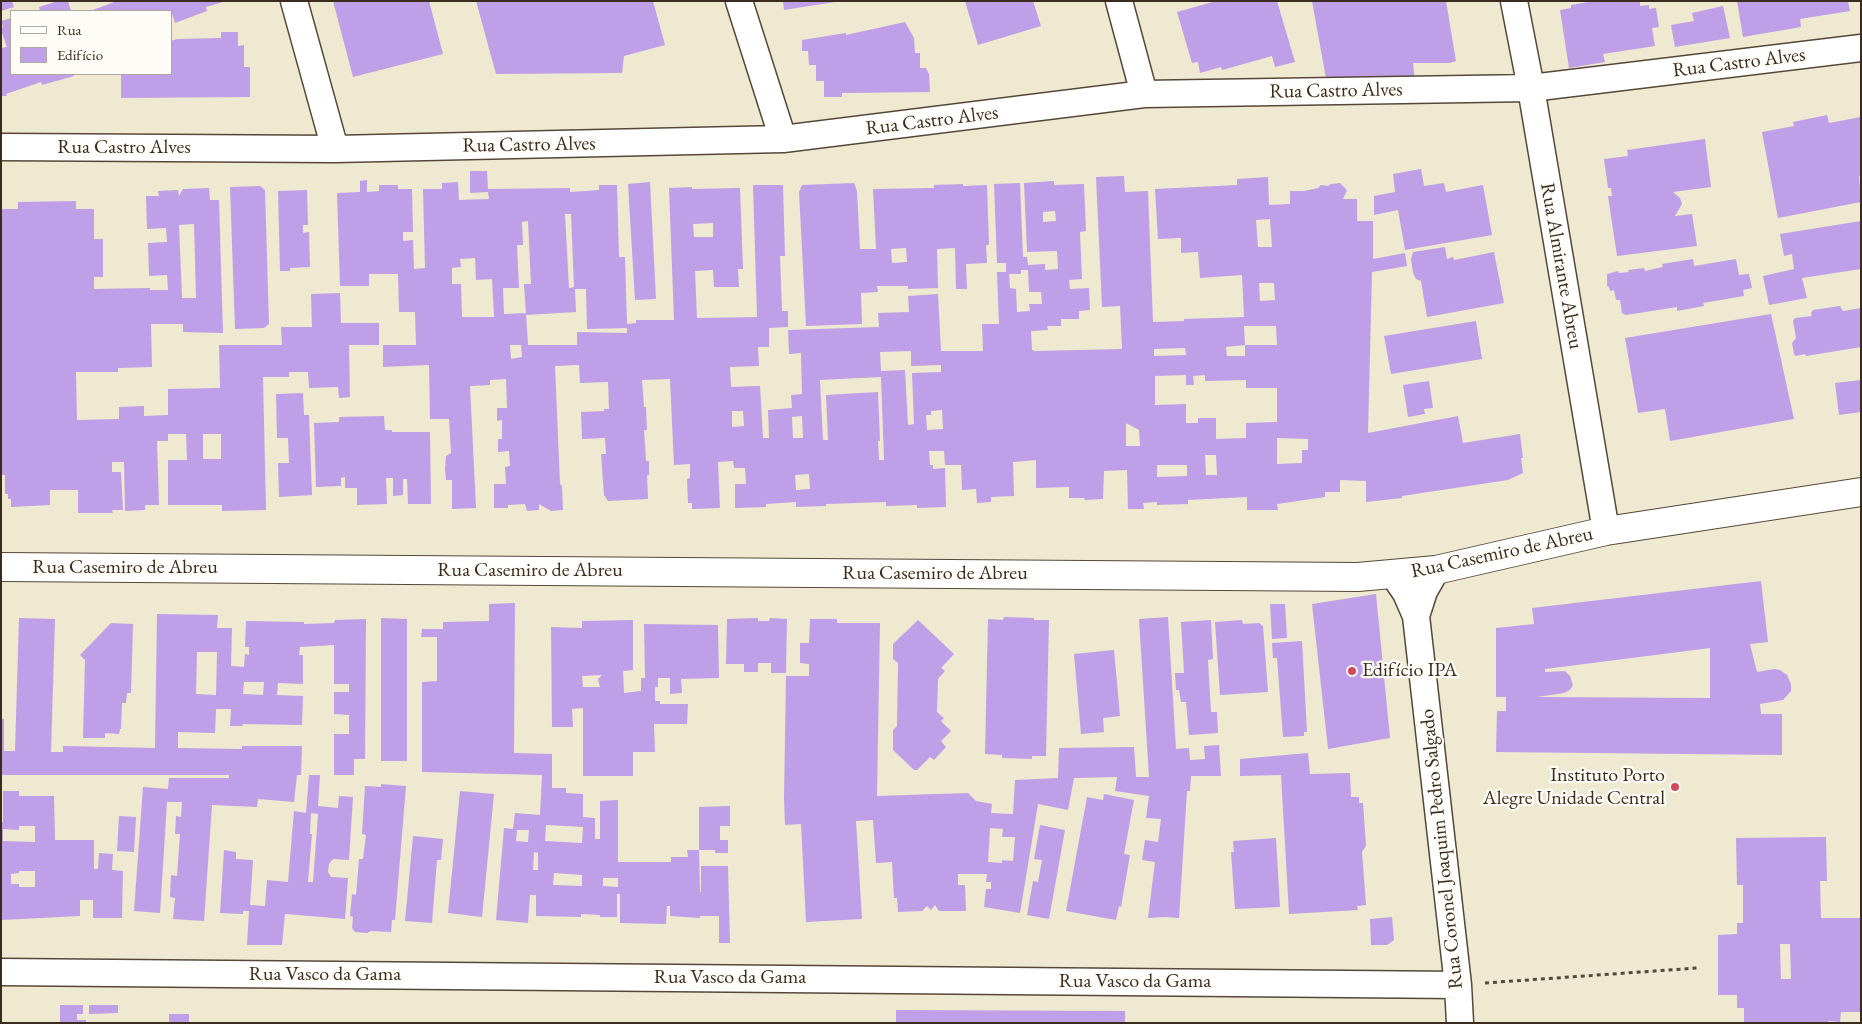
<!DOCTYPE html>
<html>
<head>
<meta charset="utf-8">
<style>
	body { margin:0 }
	#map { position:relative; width:1862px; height:1024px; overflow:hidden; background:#eee9d0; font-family:"EB Garamond",serif }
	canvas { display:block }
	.frame { position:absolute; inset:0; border:2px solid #3b2a1e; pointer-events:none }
	.legend { position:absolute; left:10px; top:10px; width:162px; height:65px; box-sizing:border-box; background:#fdfcf7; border:1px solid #afa8a0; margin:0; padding:6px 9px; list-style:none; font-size:15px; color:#3b2a1e }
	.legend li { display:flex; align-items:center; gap:10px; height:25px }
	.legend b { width:25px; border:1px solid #afa8a0 }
</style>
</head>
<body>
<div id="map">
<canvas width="1862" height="1024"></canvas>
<div class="frame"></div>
<ul class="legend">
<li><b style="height:6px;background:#fff"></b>Rua</li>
<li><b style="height:14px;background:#bf9fe7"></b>Edifício</li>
</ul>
</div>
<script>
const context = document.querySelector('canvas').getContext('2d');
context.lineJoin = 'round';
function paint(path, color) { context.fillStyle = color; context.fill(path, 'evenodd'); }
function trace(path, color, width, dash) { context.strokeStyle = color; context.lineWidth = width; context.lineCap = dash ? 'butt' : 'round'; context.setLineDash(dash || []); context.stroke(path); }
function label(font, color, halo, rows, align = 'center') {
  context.font = font + ' "EB Garamond",serif'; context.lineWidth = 4.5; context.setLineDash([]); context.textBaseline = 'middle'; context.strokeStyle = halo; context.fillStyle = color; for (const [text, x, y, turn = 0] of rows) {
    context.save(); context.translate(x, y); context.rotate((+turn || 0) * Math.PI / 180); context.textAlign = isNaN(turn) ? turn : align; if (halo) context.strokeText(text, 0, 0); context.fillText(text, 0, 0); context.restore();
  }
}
const building = new Path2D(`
	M 1,1 L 12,1 L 14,7 L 1,11 Z
	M 58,1 L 68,1 L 71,11 L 40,11 L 39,7 Z
	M 117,1 L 223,1 L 223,2 L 206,7 L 207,11 L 175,23 L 171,11 L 90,11 Z
	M 333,1 L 429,1 L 443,54 L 353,77 Z
	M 476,1 L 653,1 L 665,45 L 624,56 L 622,73 L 496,74 Z
	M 783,1 L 835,1 L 835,2 L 784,10 Z
	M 965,1 L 1033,1 L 1041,26 L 978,45 Z
	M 1216,1 L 1277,1 L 1295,62 L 1275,67 L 1272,56 L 1222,70 L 1221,67 L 1200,73 L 1198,62 L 1192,63 L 1177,12 Z
	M 1312,1 L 1446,1 L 1456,61 L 1450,63 L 1413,63 L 1415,82 L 1327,84 Z
	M 1594,1 L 1640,1 L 1640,6 L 1649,5 L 1649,9 L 1656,8 L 1659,27 L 1652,28 L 1655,46 L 1603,54 L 1605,62 L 1569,68 L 1560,10 L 1571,8 L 1571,5 Z
	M 1737,1 L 1848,1 L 1850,11 L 1800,19 L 1801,27 L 1743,37 Z
	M 1723,6 L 1730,38 L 1675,47 L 1671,25 L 1694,21 L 1692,13 Z
	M 11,18 L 11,74 L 73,74 L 74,76 L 42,85 L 41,82 L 6,94 L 7,96 L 1,96 L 1,48 L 7,47 L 1,30 L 3,26 L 1,21 Z
	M 905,22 L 914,38 L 915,53 L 920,53 L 920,68 L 926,68 L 929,74 L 930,92 L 842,93 L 842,97 L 824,97 L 824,81 L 816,81 L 816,65 L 809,65 L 808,51 L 802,51 L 802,40 L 846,33 L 846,35 Z
	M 221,32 L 238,32 L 238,46 L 244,45 L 244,67 L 250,67 L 250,97 L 121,98 L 121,74 L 171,74 L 171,41 L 177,39 L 221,38 Z
	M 1827,115 L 1829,123 L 1861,117 L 1861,176 L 1859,176 L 1861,202 L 1778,218 L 1762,132 L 1794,126 L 1793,122 Z
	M 1705,139 L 1711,187 L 1673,192 L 1680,198 L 1682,204 L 1675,216 L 1692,214 L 1697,246 L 1617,256 L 1608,196 L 1612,196 L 1611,188 L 1608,188 L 1604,159 L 1628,156 L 1627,150 Z
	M 1421,169 L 1424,186 L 1444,183 L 1446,192 L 1483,185 L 1492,235 L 1405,250 L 1398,210 L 1374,215 L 1374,196 L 1395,192 L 1393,174 Z
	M 470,171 L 487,171 L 488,189 L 570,188 L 570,192 L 599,190 L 599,185 L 617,185 L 619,257 L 625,257 L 627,324 L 636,323 L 636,320 L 674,320 L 669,188 L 692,187 L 692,189 L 740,188 L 743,269 L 738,269 L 739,287 L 714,287 L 713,270 L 695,271 L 697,318 L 757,317 L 753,185 L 783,185 L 785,256 L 780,256 L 782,311 L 788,311 L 788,327 L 769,328 L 769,347 L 758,347 L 759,366 L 730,367 L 731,387 L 760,386 L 763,438 L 769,438 L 768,410 L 792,408 L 791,395 L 802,394 L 801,353 L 789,354 L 788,330 L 879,327 L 878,313 L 909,312 L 908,296 L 938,294 L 941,351 L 983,351 L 982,324 L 999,324 L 997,272 L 1006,272 L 1006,263 L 997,263 L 994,184 L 1020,183 L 1023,257 L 1027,257 L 1028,265 L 1045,264 L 1045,270 L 1058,269 L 1057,251 L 1027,252 L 1024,183 L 1054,181 L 1054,185 L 1084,184 L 1086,231 L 1080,232 L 1082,279 L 1069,280 L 1070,289 L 1089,288 L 1090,310 L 1079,311 L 1079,319 L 1061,319 L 1061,326 L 1047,326 L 1048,330 L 1031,331 L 1032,350 L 1035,351 L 1122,349 L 1120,306 L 1102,307 L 1096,177 L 1124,176 L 1125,192 L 1148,191 L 1153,322 L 1184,321 L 1184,319 L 1244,317 L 1242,275 L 1200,278 L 1198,252 L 1181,253 L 1181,238 L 1158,239 L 1155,189 L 1237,185 L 1237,179 L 1268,177 L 1269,205 L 1290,204 L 1290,191 L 1304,191 L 1318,188 L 1321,185 L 1328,186 L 1331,184 L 1340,183 L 1347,190 L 1343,199 L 1357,199 L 1357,221 L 1373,221 L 1373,259 L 1405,253 L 1407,266 L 1372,272 L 1368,433 L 1458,416 L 1463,443 L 1520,434 L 1523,458 L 1521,458 L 1523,473 L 1508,480 L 1402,496 L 1402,498 L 1366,502 L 1366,481 L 1340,480 L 1340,492 L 1325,492 L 1325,497 L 1277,504 L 1278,510 L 1247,510 L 1247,497 L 1188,500 L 1188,504 L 1157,505 L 1157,502 L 1143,503 L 1144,509 L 1128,509 L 1127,470 L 1104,471 L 1103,499 L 1085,500 L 1084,498 L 1069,498 L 1069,487 L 1036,488 L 1036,460 L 1013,462 L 1014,496 L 991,497 L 991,502 L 977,503 L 976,489 L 962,490 L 961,465 L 945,465 L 944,451 L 929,451 L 930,465 L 933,465 L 933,469 L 945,468 L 946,507 L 917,508 L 917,505 L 886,506 L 886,502 L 826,504 L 826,506 L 796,507 L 796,502 L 766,504 L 766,507 L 735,508 L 735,484 L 746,484 L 745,468 L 734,468 L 733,461 L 718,462 L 720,508 L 692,509 L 692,503 L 688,503 L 687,479 L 690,478 L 690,464 L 674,465 L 670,379 L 642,380 L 644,407 L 646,407 L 647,430 L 644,430 L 646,461 L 649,461 L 649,475 L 647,475 L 648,499 L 608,501 L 604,495 L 601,454 L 606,454 L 605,438 L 582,439 L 581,412 L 604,411 L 604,409 L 609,409 L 608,382 L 580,383 L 579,365 L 555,366 L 560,484 L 562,486 L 563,510 L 551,511 L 539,504 L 539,510 L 527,511 L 525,504 L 508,505 L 508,508 L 494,508 L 494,484 L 506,484 L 505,467 L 510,466 L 509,451 L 498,452 L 498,439 L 502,439 L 502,420 L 497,421 L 497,408 L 507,408 L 506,379 L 490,380 L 490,385 L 470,386 L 476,508 L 452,509 L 452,480 L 446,480 L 445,469 L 446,456 L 451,453 L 449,419 L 430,419 L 429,365 L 383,367 L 383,345 L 416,345 L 415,312 L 399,312 L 398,274 L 369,274 L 369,286 L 340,286 L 337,193 L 360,192 L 360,181 L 367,180 L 367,192 L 379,191 L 379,185 L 398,185 L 398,189 L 412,189 L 413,232 L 403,232 L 403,241 L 413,240 L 414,269 L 425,268 L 423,189 L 442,189 L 442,183 L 458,182 L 459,200 L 489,199 L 488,192 L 470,193 ZM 1055,211 L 1056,221 L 1043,222 L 1043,212 ZM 565,214 L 571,214 L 574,287 L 569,288 ZM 1270,219 L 1272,247 L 1258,247 L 1256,220 ZM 528,221 L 531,284 L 524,284 L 526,315 L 576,312 L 575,289 L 586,289 L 587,329 L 627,328 L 627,333 L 577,332 L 577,345 L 528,345 L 526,313 L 504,314 L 503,288 L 519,288 L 517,245 L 523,245 L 522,222 ZM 713,223 L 713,237 L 694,237 L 693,224 ZM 475,258 L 476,280 L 492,279 L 494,317 L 462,317 L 461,284 L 452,284 L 452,268 L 461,267 L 460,259 ZM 1021,270 L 1028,270 L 1029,292 L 1041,292 L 1042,304 L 1029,304 L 1030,311 L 1017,312 L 1016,289 L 1010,288 L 1009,274 L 1021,274 ZM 1259,283 L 1274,283 L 1275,300 L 1260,301 ZM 1244,326 L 1276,326 L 1277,345 L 1245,345 L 1245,356 L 1227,356 L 1226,347 L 1245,345 ZM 510,345 L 521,345 L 522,357 L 511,359 ZM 1185,348 L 1186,355 L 1154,356 L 1154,349 ZM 911,351 L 911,366 L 941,365 L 941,372 L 912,373 L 914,424 L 908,425 L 905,370 L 881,371 L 880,352 ZM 1186,375 L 1186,385 L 1194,385 L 1193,376 L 1205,375 L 1205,381 L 1246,380 L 1246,388 L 1277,388 L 1277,422 L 1246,423 L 1246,438 L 1216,439 L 1216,418 L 1198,418 L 1198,423 L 1186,423 L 1186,404 L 1155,405 L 1155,376 ZM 881,377 L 884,460 L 879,460 L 878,441 L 880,441 L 878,392 L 826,395 L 828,440 L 823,440 L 820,380 ZM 942,410 L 943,429 L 927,430 L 926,415 L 931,415 L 931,411 ZM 732,411 L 743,411 L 744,426 L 732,427 ZM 802,416 L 803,438 L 793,438 L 792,417 ZM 1126,423 L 1139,430 L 1140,446 L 1126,446 ZM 1277,438 L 1308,439 L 1308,450 L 1302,450 L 1302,463 L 1277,464 ZM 1205,455 L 1216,455 L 1217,475 L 1206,475 ZM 1157,465 L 1187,465 L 1187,476 L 1157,477 ZM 809,474 L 810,489 L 796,490 L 795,475 Z
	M 650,182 L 656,299 L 635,300 L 628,184 Z
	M 854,183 L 857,191 L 860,249 L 876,249 L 873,189 L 934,188 L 934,185 L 963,184 L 963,186 L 987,185 L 989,245 L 986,245 L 987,263 L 966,264 L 967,289 L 956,289 L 955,248 L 937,249 L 938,288 L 908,289 L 908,286 L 877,286 L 878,292 L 861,293 L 862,324 L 806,326 L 799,192 L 802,185 ZM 906,248 L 907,262 L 892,263 L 891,249 Z
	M 260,186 L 265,190 L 269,324 L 264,328 L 235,329 L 230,187 Z
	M 209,188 L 210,200 L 219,200 L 223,333 L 183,332 L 183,324 L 151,324 L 152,367 L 118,368 L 118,372 L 76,372 L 77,420 L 119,419 L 119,407 L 144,406 L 144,416 L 168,415 L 168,389 L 220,388 L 219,345 L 282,345 L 281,327 L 312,327 L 311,294 L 340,293 L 341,323 L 379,323 L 379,345 L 349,345 L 350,397 L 339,398 L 338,387 L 309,388 L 308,372 L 289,372 L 289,377 L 263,377 L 266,510 L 222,511 L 222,505 L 168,505 L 168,460 L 187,460 L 186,434 L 168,434 L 168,441 L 157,441 L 159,505 L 145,505 L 145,510 L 125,511 L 124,462 L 112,462 L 112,472 L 121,472 L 123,510 L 112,510 L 113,513 L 78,513 L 78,490 L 50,490 L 50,505 L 11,507 L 11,499 L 8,499 L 8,494 L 5,494 L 5,475 L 1,475 L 1,209 L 18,209 L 18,202 L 76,201 L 76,209 L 94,209 L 94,239 L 103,239 L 103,277 L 94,277 L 94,289 L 150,288 L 150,290 L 168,290 L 167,275 L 149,276 L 148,243 L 167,242 L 166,228 L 147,229 L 146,196 L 159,196 L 158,191 L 178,190 L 179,196 L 183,189 ZM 194,224 L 196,298 L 182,298 L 179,225 ZM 203,434 L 221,434 L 221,459 L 203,459 Z
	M 307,190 L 308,225 L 303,225 L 303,233 L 309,232 L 310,267 L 290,268 L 290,271 L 280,271 L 278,191 Z
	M 1861,221 L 1861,269 L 1802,278 L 1807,298 L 1769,305 L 1763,276 L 1794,269 L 1792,254 L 1784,256 L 1780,234 Z
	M 1445,247 L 1447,259 L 1453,257 L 1454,260 L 1494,252 L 1504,303 L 1427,317 L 1421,281 L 1416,279 L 1413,273 L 1411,259 L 1413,252 Z
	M 1693,259 L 1694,266 L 1736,259 L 1739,275 L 1749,274 L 1752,288 L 1743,290 L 1744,296 L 1703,303 L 1704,306 L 1677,311 L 1677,307 L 1626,315 L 1622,313 L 1620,300 L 1616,300 L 1614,290 L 1610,291 L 1609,287 L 1607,286 L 1607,274 L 1618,271 L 1619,273 L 1629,272 L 1628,270 L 1644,268 L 1645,271 L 1663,267 L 1662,264 Z
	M 1840,306 L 1843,311 L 1861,308 L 1861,347 L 1806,356 L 1805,354 L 1796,356 L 1794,354 L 1792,343 L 1796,338 L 1793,321 L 1795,318 L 1812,316 L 1811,313 L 1813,310 Z
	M 1771,314 L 1794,419 L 1670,441 L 1665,409 L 1638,413 L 1625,338 Z
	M 1476,321 L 1482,359 L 1391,374 L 1384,336 Z
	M 1861,380 L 1861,412 L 1839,415 L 1835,383 Z
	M 1429,381 L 1433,408 L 1424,409 L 1425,414 L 1408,417 L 1403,385 Z
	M 303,393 L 304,415 L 309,415 L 312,495 L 279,497 L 278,463 L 289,463 L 288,438 L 277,438 L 276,394 Z
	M 384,416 L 385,430 L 392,430 L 392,432 L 430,432 L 431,504 L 408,504 L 407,479 L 403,479 L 403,495 L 393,496 L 393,478 L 386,478 L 387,504 L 357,505 L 357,488 L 345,488 L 345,477 L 341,478 L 341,486 L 316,487 L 314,423 L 339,422 L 339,417 Z
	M 1761,581 L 1768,642 L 1750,644 L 1757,672 L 1774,669 L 1780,670 L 1787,675 L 1791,684 L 1791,691 L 1783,700 L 1760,704 L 1761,714 L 1782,714 L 1782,755 L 1496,752 L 1497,711 L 1506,711 L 1506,697 L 1496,697 L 1496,628 L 1534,624 L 1532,608 ZM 1710,648 L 1710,698 L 1537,697 L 1564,693 L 1570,690 L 1573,685 L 1570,676 L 1565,671 L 1545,672 L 1545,669 Z
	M 1376,594 L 1390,738 L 1328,749 L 1312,604 Z
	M 515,603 L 514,753 L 552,754 L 552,788 L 566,788 L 566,793 L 583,794 L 583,817 L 595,818 L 595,839 L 600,839 L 600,801 L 618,800 L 618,862 L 671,862 L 671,857 L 688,857 L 687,850 L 699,850 L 699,807 L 730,806 L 730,826 L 720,826 L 720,840 L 728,840 L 728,853 L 715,853 L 715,850 L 699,850 L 700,892 L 701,892 L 701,866 L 728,866 L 730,943 L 719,943 L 719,916 L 700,916 L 700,918 L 670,916 L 670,906 L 667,906 L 666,924 L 620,923 L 620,894 L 617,894 L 617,917 L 600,917 L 600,915 L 581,914 L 581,917 L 536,916 L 536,895 L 530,895 L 528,923 L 496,920 L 504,828 L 513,829 L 515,813 L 540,815 L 542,775 L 422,772 L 422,682 L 437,681 L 437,637 L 421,637 L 422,629 L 443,629 L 443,622 L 489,621 L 489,604 ZM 546,825 L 583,827 L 582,843 L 545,841 ZM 517,830 L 529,830 L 528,842 L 516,841 ZM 534,852 L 538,853 L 538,870 L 533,870 ZM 554,873 L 582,875 L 582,886 L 553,885 ZM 603,878 L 618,878 L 618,887 L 603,886 Z
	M 1270,604 L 1285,604 L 1287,638 L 1272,639 Z
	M 157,614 L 218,615 L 217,628 L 232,628 L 231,666 L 244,667 L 245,654 L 249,655 L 249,647 L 245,647 L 246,621 L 304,622 L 304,624 L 334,623 L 335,620 L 366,619 L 365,759 L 354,759 L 354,775 L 334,775 L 334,734 L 349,734 L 349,715 L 334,714 L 334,692 L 349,692 L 349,684 L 334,684 L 334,645 L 300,647 L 299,655 L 303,655 L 303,684 L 278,683 L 277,695 L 303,696 L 302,725 L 243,724 L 242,726 L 230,726 L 231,709 L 216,709 L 215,733 L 178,732 L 178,748 L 242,749 L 242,746 L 302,746 L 301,775 L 297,775 L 294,802 L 258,799 L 257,807 L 212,805 L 204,921 L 173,919 L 175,898 L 170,897 L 171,875 L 177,876 L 180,834 L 175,834 L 176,816 L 181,817 L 182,802 L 167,802 L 160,913 L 134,911 L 143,787 L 168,789 L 169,778 L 229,778 L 229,775 L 1,775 L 1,719 L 4,719 L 4,751 L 15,751 L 19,618 L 55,619 L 51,752 L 63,752 L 63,746 L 155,748 ZM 197,652 L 217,652 L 216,695 L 196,694 ZM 244,682 L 264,682 L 263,695 L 243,694 Z
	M 1004,617 L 1034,618 L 1034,620 L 1049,620 L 1046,756 L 1032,756 L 1032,759 L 1002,758 L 1002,755 L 985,754 L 988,619 L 1003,620 Z
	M 1168,617 L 1176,749 L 1189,748 L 1190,760 L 1205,759 L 1204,746 L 1219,745 L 1221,776 L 1191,776 L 1190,791 L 1187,791 L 1179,918 L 1165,917 L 1148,918 L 1155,862 L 1142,860 L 1145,840 L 1158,842 L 1161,819 L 1146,818 L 1149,796 L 1115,791 L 1117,777 L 1074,778 L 1068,810 L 1038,804 L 1020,913 L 984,907 L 986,889 L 991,889 L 991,882 L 986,882 L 987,874 L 958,874 L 958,885 L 965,885 L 966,911 L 939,911 L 935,905 L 931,910 L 927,906 L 922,911 L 898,912 L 897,898 L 894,898 L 892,862 L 876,863 L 873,820 L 856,821 L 862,919 L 806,922 L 801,824 L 785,825 L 784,799 L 786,676 L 809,676 L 809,664 L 800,663 L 800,643 L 809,643 L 810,619 L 837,619 L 837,623 L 880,623 L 877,796 L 968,793 L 976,801 L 992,804 L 991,813 L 1013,814 L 1015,780 L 1058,778 L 1059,748 L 1134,747 L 1136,777 L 1149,777 L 1139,619 ZM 990,828 L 1003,829 L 1002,837 L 1015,837 L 1013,861 L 1002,860 L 1002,863 L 988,862 Z
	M 381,618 L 407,619 L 407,761 L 381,761 Z
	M 758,618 L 758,621 L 769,621 L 770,618 L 787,619 L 786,673 L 771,673 L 771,663 L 758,663 L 758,672 L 744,672 L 744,664 L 726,664 L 727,619 Z
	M 633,620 L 633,670 L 623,671 L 624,693 L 641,691 L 641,678 L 645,678 L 644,624 L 718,625 L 719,678 L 681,679 L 682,693 L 670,694 L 670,678 L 658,678 L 658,687 L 655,687 L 655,701 L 660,701 L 660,704 L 688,704 L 687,724 L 654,724 L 655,752 L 633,752 L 633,776 L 583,776 L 583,708 L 572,709 L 573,727 L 552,727 L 551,627 L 582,628 L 582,621 ZM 602,675 L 598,679 L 600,687 L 583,687 L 582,676 Z
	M 918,620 L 954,654 L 941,668 L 945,671 L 938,679 L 937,712 L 944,718 L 941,721 L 951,731 L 941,741 L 946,747 L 934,760 L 930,757 L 917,770 L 914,770 L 893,750 L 893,730 L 897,726 L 898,663 L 893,659 L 893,644 Z
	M 1211,620 L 1213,659 L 1208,660 L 1211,712 L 1217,712 L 1218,733 L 1189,735 L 1186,702 L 1181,702 L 1179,690 L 1176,690 L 1175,673 L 1184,673 L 1181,622 Z
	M 1242,620 L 1243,624 L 1259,623 L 1263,626 L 1268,692 L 1220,695 L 1215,622 Z
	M 111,623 L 133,624 L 131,693 L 127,693 L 126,703 L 122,703 L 121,729 L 120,729 L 119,734 L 105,733 L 105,738 L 83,738 L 85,660 L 80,655 Z
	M 1302,641 L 1307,732 L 1304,732 L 1304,736 L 1283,737 L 1277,658 L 1273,658 L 1272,643 Z
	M 1114,650 L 1120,716 L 1103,718 L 1104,732 L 1081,734 L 1074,654 Z
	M 1308,753 L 1310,774 L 1350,773 L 1351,797 L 1359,797 L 1359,803 L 1363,803 L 1366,846 L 1362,852 L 1366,905 L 1357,906 L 1358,910 L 1289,914 L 1281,775 L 1240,776 L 1240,759 Z
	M 309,775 L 320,775 L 318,806 L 338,808 L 339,796 L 353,797 L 349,860 L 333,859 L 329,864 L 328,872 L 331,877 L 348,878 L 345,919 L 285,914 L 282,945 L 247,945 L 249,911 L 243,911 L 243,914 L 220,913 L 224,850 L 236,852 L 236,859 L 253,860 L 250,905 L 265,906 L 267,880 L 288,882 L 294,811 L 306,813 ZM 311,813 L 318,814 L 313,882 L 308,882 L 312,834 L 310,834 Z
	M 381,784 L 406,786 L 395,920 L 392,920 L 391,932 L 371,931 L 367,933 L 355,932 L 352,928 L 353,917 L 350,916 L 352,894 L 356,895 L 359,859 L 363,859 L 366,835 L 362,834 L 365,786 L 381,787 Z
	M 3,791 L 19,791 L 19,796 L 54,796 L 55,840 L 94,840 L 94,869 L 98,869 L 99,853 L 113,854 L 112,870 L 123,871 L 122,918 L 93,918 L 93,900 L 80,900 L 80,916 L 1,920 L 1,822 L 3,822 ZM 19,826 L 35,826 L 35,842 L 3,841 L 3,829 L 19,830 ZM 19,871 L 35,871 L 35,887 L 19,887 L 19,884 L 11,884 L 11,874 L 19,873 Z
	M 460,791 L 494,794 L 482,917 L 448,913 Z
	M 1104,794 L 1134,800 L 1124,854 L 1130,855 L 1121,907 L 1119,906 L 1116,920 L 1066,911 L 1087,797 L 1103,800 Z
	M 119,816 L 136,817 L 134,852 L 117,851 Z
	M 1040,825 L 1065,830 L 1049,919 L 1027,915 L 1033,881 L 1038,882 L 1042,860 L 1034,859 Z
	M 413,836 L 443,839 L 441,860 L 437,860 L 432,923 L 405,921 Z
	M 1826,837 L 1827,881 L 1820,881 L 1821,918 L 1861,918 L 1861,1012 L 1841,1012 L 1840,1022 L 1828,1021 L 1828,1023 L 1744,1023 L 1744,1008 L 1737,1008 L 1737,995 L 1718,995 L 1718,935 L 1737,934 L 1737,923 L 1743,923 L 1743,885 L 1737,885 L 1736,838 ZM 1780,944 L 1790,944 L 1791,979 L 1781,979 Z
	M 1276,838 L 1280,907 L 1235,909 L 1231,852 L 1234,852 L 1233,841 Z
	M 1392,917 L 1394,940 L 1387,945 L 1371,945 L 1370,919 Z
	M 60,1005 L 83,1005 L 83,1014 L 77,1014 L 77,1020 L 86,1020 L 86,1023 L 60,1023 Z
	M 89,1005 L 118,1005 L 118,1013 L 89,1014 Z
	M 896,1010 L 1125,1011 L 1125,1023 L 896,1023 Z
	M 169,1014 L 189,1014 L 189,1023 L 169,1023 Z`);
const path = new Path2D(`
	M 1485,983 L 1697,968`);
const minor = new Path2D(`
	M 294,1 L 335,149
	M 739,1 L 783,139
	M 1119,1 L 1144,94
	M 1514,1 L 1531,88 L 1606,531
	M 1,147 L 335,149 L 783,139 L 1144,94 L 1531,88 L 1861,48
	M 1393,574 L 1406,593 L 1416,616 L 1458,985 L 1460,1023
	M 1416,616 L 1424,591 L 1436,570
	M 1,972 L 1458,985`);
const tertiary = new Path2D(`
	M 1,567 L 1358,577 L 1436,570 L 1606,531 L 1861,492`);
const markers = [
	[1352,671,5,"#d1495b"],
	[1675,787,5,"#d1495b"]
];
const streetNames = [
	["Rua Castro Alves",1739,63,-7],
	["Rua Castro Alves",1336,91,-1],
	["Rua Castro Alves",932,121,-7],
	["Rua Castro Alves",529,145,-1],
	["Rua Castro Alves",124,148],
	["Rua Almirante Abreu",1561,266,80],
	["Rua Casemiro de Abreu",1502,553,-12],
	["Rua Casemiro de Abreu",125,568],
	["Rua Casemiro de Abreu",530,571],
	["Rua Casemiro de Abreu",935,574],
	["Rua Coronel Joaquim Pedro Salgado",1442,849,-96],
	["Rua Vasco da Gama",325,975],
	["Rua Vasco da Gama",730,978],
	["Rua Vasco da Gama",1135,982]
];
const poiNames = [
	["Edifício IPA",1362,671],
	["Instituto Porto",1665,776,"right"],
	["Alegre Unidade Central",1665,799,"right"]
];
paint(building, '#bf9fe7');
trace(minor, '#564739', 29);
trace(tertiary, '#564739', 30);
trace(path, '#564739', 3, [4, 4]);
trace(minor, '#fff', 26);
trace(tertiary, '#fff', 28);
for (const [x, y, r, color] of markers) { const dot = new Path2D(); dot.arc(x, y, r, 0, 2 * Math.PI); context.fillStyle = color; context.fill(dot); trace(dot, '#fdfcf7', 2); }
label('20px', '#3b2a1e', '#fdfcf7', streetNames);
label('20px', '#3b2a1e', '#fdfcf7', poiNames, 'left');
</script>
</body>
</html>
